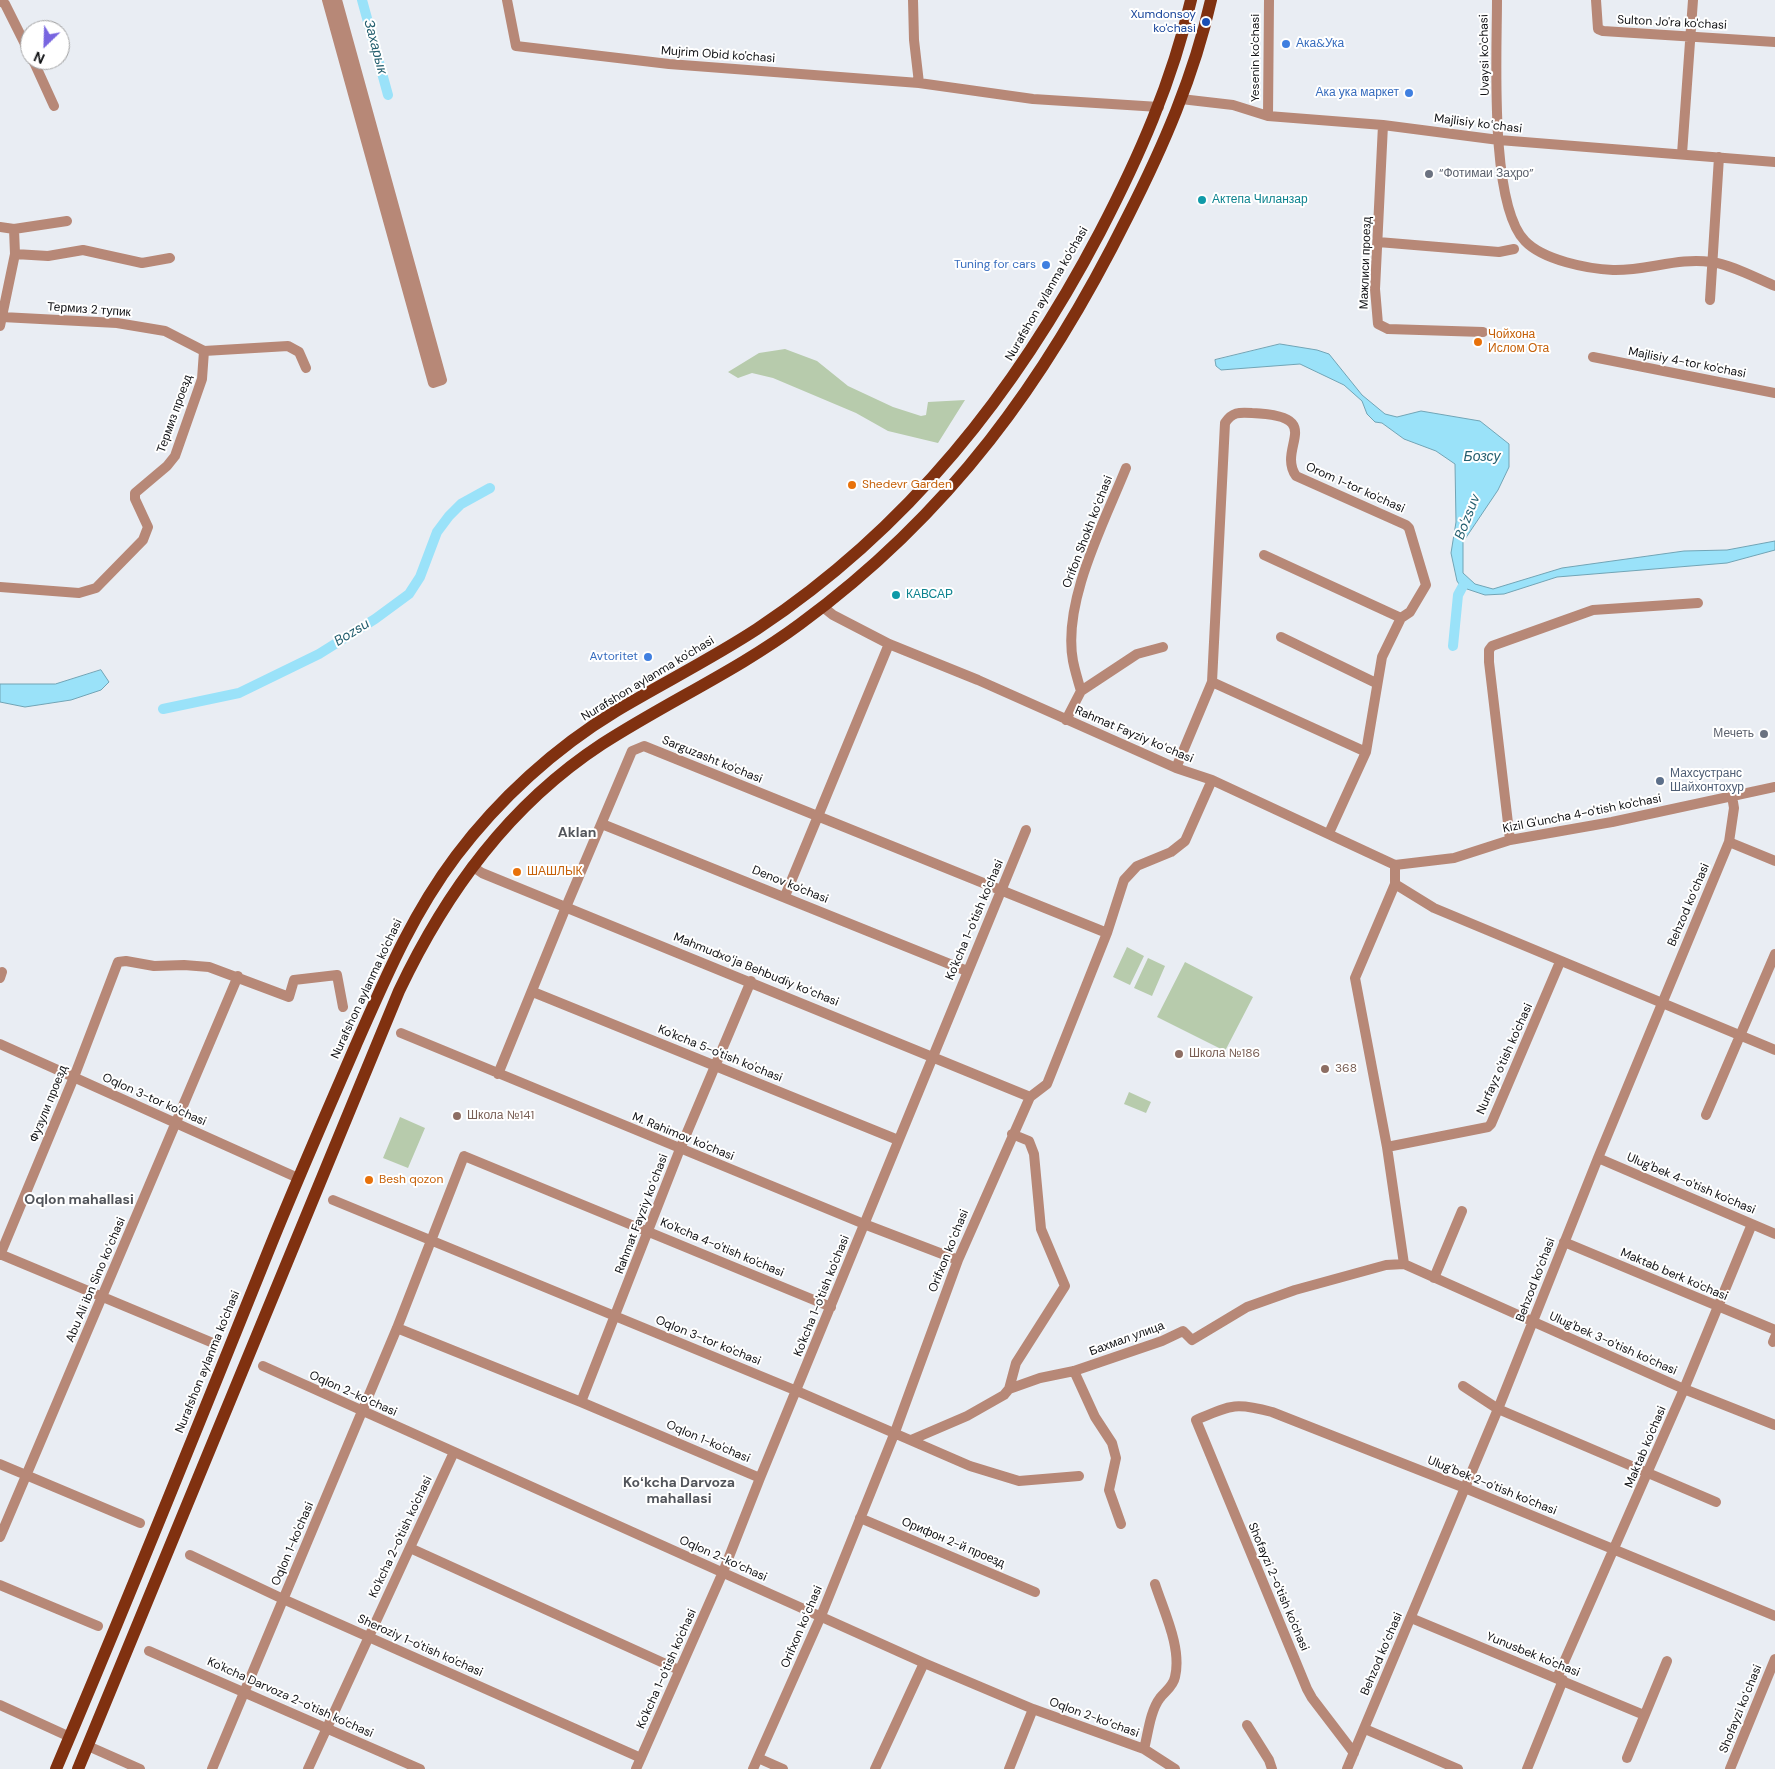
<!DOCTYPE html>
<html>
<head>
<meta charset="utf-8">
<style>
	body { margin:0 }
	#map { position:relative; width:1775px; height:1769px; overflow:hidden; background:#e9edf3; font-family:"DM Sans",sans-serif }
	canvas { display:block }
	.north { position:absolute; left:20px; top:20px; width:50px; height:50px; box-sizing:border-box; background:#fff; border:1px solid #a0a0a1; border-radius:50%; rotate:204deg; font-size:14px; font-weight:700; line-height:20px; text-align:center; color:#111215 }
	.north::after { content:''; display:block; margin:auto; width:18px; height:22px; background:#7865e0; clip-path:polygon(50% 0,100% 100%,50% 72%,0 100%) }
</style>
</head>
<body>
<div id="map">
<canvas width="1775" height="1769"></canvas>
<div class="north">N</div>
</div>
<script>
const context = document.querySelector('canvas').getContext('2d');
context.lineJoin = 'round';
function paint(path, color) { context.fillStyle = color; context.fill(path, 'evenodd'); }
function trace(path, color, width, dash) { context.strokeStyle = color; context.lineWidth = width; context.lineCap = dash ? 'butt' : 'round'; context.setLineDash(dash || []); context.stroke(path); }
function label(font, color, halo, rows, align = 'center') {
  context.font = font + ' "DM Sans",sans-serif'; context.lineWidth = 4; context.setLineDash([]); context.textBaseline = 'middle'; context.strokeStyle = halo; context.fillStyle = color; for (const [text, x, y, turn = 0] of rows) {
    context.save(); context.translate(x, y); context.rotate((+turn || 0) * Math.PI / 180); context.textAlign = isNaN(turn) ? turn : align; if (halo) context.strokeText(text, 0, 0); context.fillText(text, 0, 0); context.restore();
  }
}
const green = new Path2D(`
	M 785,349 L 817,361 L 848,386 L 893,407 L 921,416 L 926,415 L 928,402 L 965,400 L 938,443 L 888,431 L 856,413 L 773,378 L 752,373 L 738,378 L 728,372 L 759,353 Z
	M 1127,947 L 1144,956 L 1130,985 L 1113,977 Z
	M 1148,958 L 1165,966 L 1152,996 L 1134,988 Z
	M 1185,962 L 1253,997 L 1225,1051 L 1157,1017 Z
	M 1129,1092 L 1151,1102 L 1146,1113 L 1124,1104 Z
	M 400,1117 L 425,1128 L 408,1168 L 383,1158 Z`);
const water = new Path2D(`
	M 1280,344 L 1317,350 L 1329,354 L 1362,395 L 1385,414 L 1397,417 L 1421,411 L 1480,421 L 1509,444 L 1509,467 L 1498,490 L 1463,542 L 1463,573 L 1475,584 L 1493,589 L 1562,568 L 1684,551 L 1727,550 L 1775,541 L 1775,550 L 1727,563 L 1557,577 L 1504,594 L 1485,595 L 1461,587 L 1457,581 L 1451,553 L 1456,522 L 1455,464 L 1436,451 L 1404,439 L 1382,423 L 1375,422 L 1367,414 L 1362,401 L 1344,385 L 1300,364 L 1221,370 L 1216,366 L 1215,360 Z
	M 101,670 L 109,682 L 101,690 L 71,700 L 25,707 L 0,702 L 0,684 L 55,684 Z`);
const canal = new Path2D(`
	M 362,0 L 388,95
	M 1453,646 L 1458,595 L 1464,584
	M 163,709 L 239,693 L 319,654 L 375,619 L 409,594 L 420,577 L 437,532 L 449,516 L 461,504 L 490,488`);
const minor = new Path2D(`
	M 327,0 L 433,383 L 442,380 L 337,0
	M 507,0 L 516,46 L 669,64 L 919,83 L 1033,99 L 1159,107
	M 913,0 L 914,40 L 919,83
	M 1497,0 C 1497,53 1489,204 1525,241 C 1543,260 1588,269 1613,270 C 1646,271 1679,257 1711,262 C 1730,264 1756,278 1775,286
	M 1596,0 L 1598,29 L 1603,31 L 1775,42
	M 0,1 L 5,4 L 30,54
	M 33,60 L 54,106
	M 1181,99 L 1233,105 L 1268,116 L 1383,125 L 1499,140 L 1775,162
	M 1268,116 L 1269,0
	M 1383,125 L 1375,289 L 1378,324 L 1388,329 L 1483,332
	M 1682,154 L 1693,0
	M 0,227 L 14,229 L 67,221
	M 1378,242 L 1499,252 L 1514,249
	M 15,254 L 48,256 L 83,250 L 142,263 L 170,258
	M 1710,300 L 1719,157
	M 2,317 L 117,323 L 165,331 L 204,351 L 288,346 L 299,352 L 306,368
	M 0,326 L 15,254 L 14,229
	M 1593,357 L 1775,393
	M 1264,555 L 1401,618
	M 0,587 L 79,593 L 96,588 L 143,540 L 148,527 L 135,499 L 135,493 L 167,466 L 175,456 L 202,379 L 204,351
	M 823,607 L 833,615 L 889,644 L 978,680 L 1176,768 L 1212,780 L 1395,865
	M 1281,637 L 1376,683
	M 1212,682 L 1366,752
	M 1081,691 L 1137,654 L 1163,647
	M 1066,720 L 1081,691 C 1078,681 1075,671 1073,661 C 1062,602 1104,523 1126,468
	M 1176,768 L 1212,682 L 1225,423 C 1232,412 1239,412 1252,413 C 1328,416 1276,447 1296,476 L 1406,525 L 1409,528 L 1426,585 L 1410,612 L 1401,618 L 1382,657 L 1366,752 L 1329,833
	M 602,824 L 967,971
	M 1510,840 L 1489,662 L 1489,650 L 1492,646 L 1593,610 L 1698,603
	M 1729,842 L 1775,861
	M 1395,865 L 1395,884 L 1355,978 L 1387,1147 L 1404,1264
	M 1395,865 L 1454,858 L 1510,840 L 1612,822 L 1775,787
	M 472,866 L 482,873 L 1030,1097
	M 1395,884 L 1434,908 L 1775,1050
	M 785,896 L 889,644
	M 0,978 L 2,972
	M 533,992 L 898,1140
	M 401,1033 L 864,1224 L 958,1260
	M 0,1044 L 298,1178
	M 498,1074 L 566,907 L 632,751 L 644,746 L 1107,933
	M 1706,1115 L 1775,954
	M 1387,1147 L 1488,1127 L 1491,1124 L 1560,962
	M 1598,1158 L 1775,1234
	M 333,1200 L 797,1391 L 970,1466 L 1019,1481 L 1079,1476
	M 1564,1242 L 1775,1330
	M 0,1254 L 213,1343
	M 0,1255 L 74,1077 L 118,962 L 126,961 L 154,966 L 184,965 L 209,967 L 289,997 L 294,980 L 337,975 L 343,1007
	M 1434,1278 L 1462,1211
	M 397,1328 L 581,1402 L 760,1478
	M 1773,1342 L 1775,1337
	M 263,1366 L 924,1663 L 1033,1709 L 1144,1749 L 1175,1769
	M 1074,1371 L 1095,1417 L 1112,1443 L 1116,1458 L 1109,1490 L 1121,1524
	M 1463,1386 L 1498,1409 L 1716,1502
	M 1009,1389 L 1040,1378 L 1074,1371 L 1162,1341 L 1183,1331 L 1192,1340 L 1247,1307 L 1295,1290 L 1386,1265 L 1404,1264 L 1684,1389 L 1775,1425
	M 581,1402 L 680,1149 L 751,981
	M 911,1440 L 967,1416 L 1004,1395 L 1009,1389 L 1016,1363 L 1065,1286 L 1041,1229 L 1034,1154 L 1029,1141 L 1012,1134
	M 0,1464 L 140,1523
	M 860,1518 L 1035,1592
	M 0,1537 L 238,976
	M 410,1548 L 679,1670
	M 190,1555 L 283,1599 L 641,1758
	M 0,1585 L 98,1626
	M 1411,1618 L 1644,1715
	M 149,1651 L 420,1769
	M 1557,1678 L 1684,1389 L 1752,1224
	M 0,1705 L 70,1737
	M 1247,1725 L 1269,1760 L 1272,1769
	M 1365,1729 L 1458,1769
	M 88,1746 L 140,1769
	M 1144,1749 C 1148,1734 1150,1711 1160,1698 C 1165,1691 1173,1687 1175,1677 C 1182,1648 1164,1612 1155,1584
	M 1354,1753 L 1312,1698 L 1307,1689 L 1196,1420 C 1231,1405 1235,1402 1272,1412 L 1465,1488 L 1775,1616
	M 758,1758 L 783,1769
	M 1627,1758 L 1667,1661
	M 212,1769 L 397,1328 L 464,1156 L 831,1307
	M 308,1769 L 454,1452
	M 636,1769 L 723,1572 L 760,1478 L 1026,830
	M 753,1769 L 821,1616 L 895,1432 L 958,1260 L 1030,1097 L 1047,1084 L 1107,933 L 1124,880 L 1137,866 L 1171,852 L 1185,841 L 1212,780
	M 875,1769 L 924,1663
	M 1009,1769 L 1033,1709
	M 1347,1769 L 1498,1409 L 1598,1158 L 1729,842 L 1734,808 L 1732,796
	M 1527,1769 L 1563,1680
	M 1730,1769 L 1775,1659`);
const major = new Path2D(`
	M 56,1769 C 130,1596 200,1421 270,1247 C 297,1180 326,1114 355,1047 C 385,979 411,916 456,856 C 499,799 555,748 616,711 C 663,683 711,659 757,629 C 909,528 1016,392 1100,232 C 1139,157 1172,82 1191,0
	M 78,1769 L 399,991 C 446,892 509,805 602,744 C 667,702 738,670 800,624 C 950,514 1046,381 1128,216 C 1163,147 1194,76 1211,0`);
const markers = [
	[1206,22,5,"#1a4fb4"],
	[1286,44,5,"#3f7fe0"],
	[1409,93,5,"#3f7fe0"],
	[1429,174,5,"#6b7280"],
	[1202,200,5,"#0f9aa8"],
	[1046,265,5,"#3f7fe0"],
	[1478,342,5,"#e8710a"],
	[852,485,5,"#e8710a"],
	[896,595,5,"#0f9aa8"],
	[648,657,5,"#3f7fe0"],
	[1764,734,5,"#6b7280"],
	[1660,781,5,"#5c6f8a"],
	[517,872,5,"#e8710a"],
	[1179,1054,5,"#8d6e63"],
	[1325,1069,5,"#8d6e63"],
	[457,1116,5,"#8d6e63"],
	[369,1180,5,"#e8710a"]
];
const transitNames = [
	["Xumdonsoy",1196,15],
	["ko'chasi",1196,29]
];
const streetNames = [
	["Sulton Jo'ra ko'chasi",1672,23,3],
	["Mujrim Obid ko'chasi",718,55,4],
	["Uvaysi ko'chasi",1485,55,-91],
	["Yesenin ko'chasi",1256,58,-90],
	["Majlisiy koʻchasi",1478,124,7],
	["Мажлиси проезд",1366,263,-88],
	["Nurafshon aylanma ko'chasi",1047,294,-60],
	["Термиз 2 тупик",89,310,4],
	["Majlisiy 4-tor ko'chasi",1687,363,11],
	["Термиз проезд",175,414,-70],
	["Orom 1-tor ko'chasi",1355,488,24],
	["Orifon Shokh koʻchasi",1088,532,-69],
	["Nurafshon aylanma ko'chasi",648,679,-31],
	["Rahmat Fayziy koʻchasi",1134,735,23],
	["Sarguzasht ko'chasi",712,760,22],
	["Kizil G'uncha 4-o'tish ko'chasi",1582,814,-11],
	["Denov ko'chasi",790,885,22],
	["Behzod ko‘chasi",1689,905,-67],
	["Ko'kcha 1-o'tish ko'chasi",975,920,-67],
	["Mahmudxoʻja Behbudiy koʻchasi",756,970,22],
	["Nurafshon aylanma ko'chasi",367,989,-65],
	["Ko'kcha 5-o'tish ko'chasi",720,1054,22],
	["Nurfayz o'tish ko'chasi",1505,1059,-66],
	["Oqlon 3-tor ko'chasi",154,1100,24],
	["Фузули проезд",49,1104,-68],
	["M. Rahimov ko'chasi",683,1137,22],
	["Ulug'bek 4-o'tish ko'chasi",1691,1184,23],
	["Rahmat Fayziy koʻchasi",642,1214,-69],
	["Ko'kcha 4-o'tish ko'chasi",722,1248,23],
	["Orifxon koʻchasi",949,1251,-68],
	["Maktab berk ko'chasi",1674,1275,23],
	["Abu Ali ibn Sino koʻchasi",96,1280,-67],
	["Behzod ko‘chasi",1536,1280,-69],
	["Ko'kcha 1-o'tish ko'chasi",822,1296,-68],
	["Бахмал улица",1127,1339,-20],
	["Oqlon 3-tor ko'chasi",708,1341,22],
	["Ulug'bek 3-o'tish ko'chasi",1613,1344,24],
	["Nurafshon aylanma ko'chasi",208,1362,-68],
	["Oqlon 2-ko‘chasi",353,1394,24],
	["Oqlon 1-ko'chasi",708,1442,23],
	["Maktab ko'chasi",1646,1447,-67],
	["Ulug'bek 2-o'tish ko'chasi",1492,1486,22],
	["Ko'kcha 2-o'tish ko'chasi",401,1537,-65],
	["Орифон 2-й проезд",953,1543,23],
	["Oqlon 1-ko'chasi",293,1544,-67],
	["Oqlon 2-ko‘chasi",723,1559,24],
	["Shofayzi 2-o'tish ko'chasi",1278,1587,67],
	["Orifxon koʻchasi",802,1627,-67],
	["Sheroziy 1-o'tish ko'chasi",420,1646,24],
	["Behzod ko‘chasi",1382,1654,-67],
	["Yunusbek ko'chasi",1533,1655,22],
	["Ko'kcha 1-o'tish ko'chasi",667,1669,-66],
	["Ko'kcha Darvoza 2-o'tish ko'chasi",290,1698,24],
	["Shofayzi koʻchasi",1741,1709,-68],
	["Oqlon 2-ko‘chasi",1094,1718,20]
];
const shopNames = [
	["Ака&Ука",1296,44,"left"],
	["Ака ука маркет",1399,93],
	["Tuning for cars",1036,265],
	["Avtoritet",638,657]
];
const worshipNames = [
	["“Фотимаи Заҳро”",1439,174],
	["Мечеть",1754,734,"right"]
];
const cultureNames = [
	["Актепа Чиланзар",1212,200],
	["КАВСАР",906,595]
];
const foodNames = [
	["Чойхона",1488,335],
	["Ислом Ота",1488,349],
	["Shedevr Garden",862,485],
	["ШАШЛЫК",527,872],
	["Besh qozon",379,1180]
];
const serviceNames = [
	["Махсустранс",1670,774],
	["Шайхонтохур",1670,788]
];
const educationNames = [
	["Школа №186",1189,1054],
	["368",1335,1069],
	["Школа №141",467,1116]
];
const waterNames = [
	["Захарык",375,47,75],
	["Бозсу",1482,457],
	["Bo'zsuv",1468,517,-69],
	["Bozsu",352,633,-32]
];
const neighbourhoodNames = [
	["Aklan",577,833],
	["Oqlon mahallasi",79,1200],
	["Koʻkcha Darvoza",679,1483],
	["mahallasi",679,1499]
];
paint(green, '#b7cbac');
paint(water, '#9ae2f9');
trace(water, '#71a4b5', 1);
trace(canal, '#9ae2f9', 10);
trace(minor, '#b78877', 10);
trace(major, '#803110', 12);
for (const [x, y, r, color] of markers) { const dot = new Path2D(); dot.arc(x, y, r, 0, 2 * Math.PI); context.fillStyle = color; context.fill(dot); trace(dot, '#fff', 2); }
label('12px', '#164399', '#fff', transitNames, 'right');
label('12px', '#111215', '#fff', streetNames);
label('12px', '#366cbe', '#fff', shopNames, 'right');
label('12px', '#5b616d', '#fff', worshipNames, 'left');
label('12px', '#0d838f', '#fff', cultureNames, 'left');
label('12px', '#c56008', '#fff', foodNames, 'left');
label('12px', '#4e5e75', '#fff', serviceNames, 'left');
label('12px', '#785e54', '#fff', educationNames, 'left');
label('italic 14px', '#235e6e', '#fff', waterNames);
label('bold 14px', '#52555b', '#fff', neighbourhoodNames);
</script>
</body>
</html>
